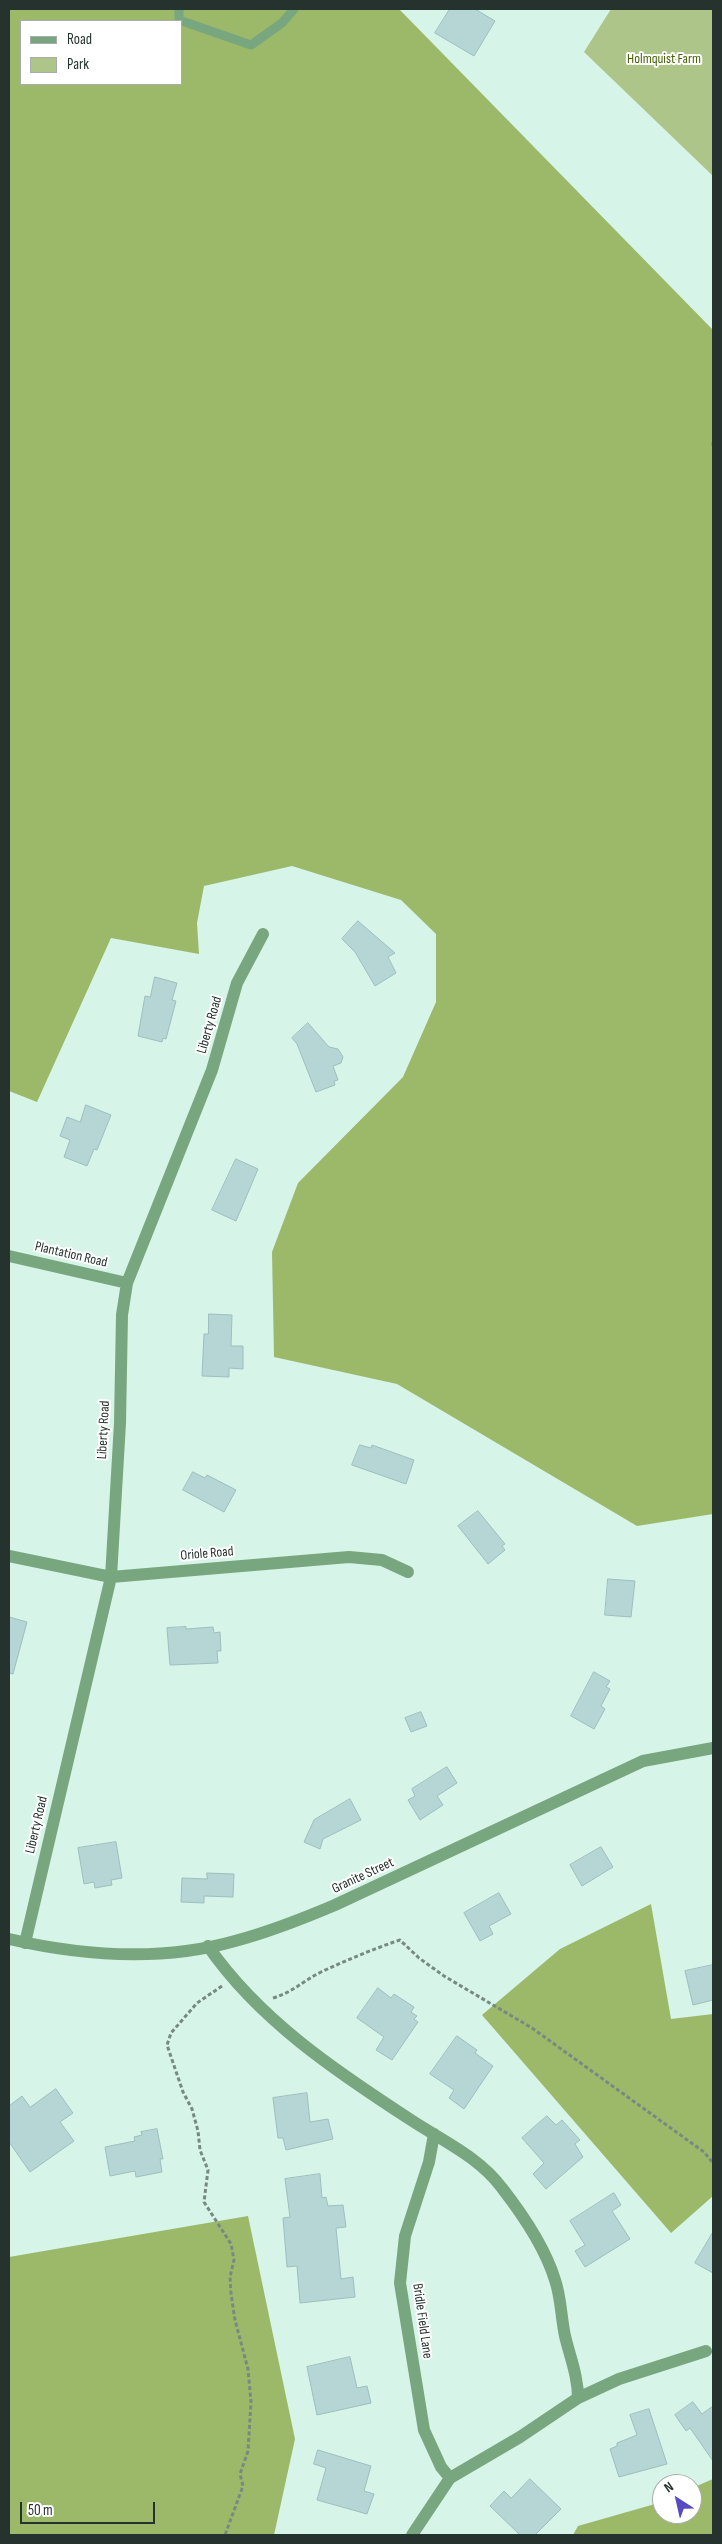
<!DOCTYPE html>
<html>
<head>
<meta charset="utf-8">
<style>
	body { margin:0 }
	#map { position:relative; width:722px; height:2544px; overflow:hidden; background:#d6f4e8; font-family:"Sofia Sans Condensed",sans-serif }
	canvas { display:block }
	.frame { position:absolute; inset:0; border:10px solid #26322e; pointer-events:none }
	.legend { position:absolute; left:20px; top:20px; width:162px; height:65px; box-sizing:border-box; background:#fff; border:1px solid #a8adab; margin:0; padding:6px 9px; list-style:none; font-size:15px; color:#26322e }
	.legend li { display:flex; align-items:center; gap:10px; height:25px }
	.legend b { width:25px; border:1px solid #a8adab }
	.north { position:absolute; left:652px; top:2474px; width:50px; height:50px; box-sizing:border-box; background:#fff; border:1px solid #a8adab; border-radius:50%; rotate:325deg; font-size:14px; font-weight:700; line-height:20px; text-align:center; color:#26322e }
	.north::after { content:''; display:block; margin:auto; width:18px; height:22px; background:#564bc2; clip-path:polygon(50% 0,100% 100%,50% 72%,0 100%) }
	.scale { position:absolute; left:20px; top:2502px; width:135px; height:22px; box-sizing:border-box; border:2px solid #26322e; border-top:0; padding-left:6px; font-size:15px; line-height:18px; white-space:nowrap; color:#26322e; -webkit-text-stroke:4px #fff; paint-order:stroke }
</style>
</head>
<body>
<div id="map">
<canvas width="722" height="2544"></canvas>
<div class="frame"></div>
<ul class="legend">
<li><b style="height:6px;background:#78a67e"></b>Road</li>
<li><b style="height:14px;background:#aec58a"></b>Park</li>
</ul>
<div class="north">N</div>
<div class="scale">50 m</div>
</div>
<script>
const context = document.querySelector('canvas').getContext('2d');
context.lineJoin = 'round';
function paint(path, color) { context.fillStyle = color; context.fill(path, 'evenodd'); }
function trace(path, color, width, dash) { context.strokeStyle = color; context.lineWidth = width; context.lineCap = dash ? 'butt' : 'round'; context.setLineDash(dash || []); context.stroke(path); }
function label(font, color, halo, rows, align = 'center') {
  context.font = font + ' "Sofia Sans Condensed",sans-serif'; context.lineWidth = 4; context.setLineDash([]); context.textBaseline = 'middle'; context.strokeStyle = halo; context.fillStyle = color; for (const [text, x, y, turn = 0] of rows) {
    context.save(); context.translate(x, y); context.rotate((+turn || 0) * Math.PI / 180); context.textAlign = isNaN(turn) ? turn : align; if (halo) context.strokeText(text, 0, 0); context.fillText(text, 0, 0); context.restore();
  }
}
const green = new Path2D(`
	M 611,9 L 713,9 L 713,176 L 584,52 Z`);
const forest = new Path2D(`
	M 9,9 L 399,9 L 713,330 L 713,1514 L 637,1526 L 397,1384 L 274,1357 L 272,1252 L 298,1183 L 403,1077 L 436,1002 L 436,934 L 401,900 L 292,866 L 204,886 L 197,923 L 199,954 L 111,938 L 37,1102 L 9,1091 ZM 21,21 L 181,21 L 181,84 L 21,84 Z
	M 651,1904 L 671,2019 L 713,2014 L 713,2196 L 671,2233 L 482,2015 L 560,1949 Z
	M 248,2216 L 295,2439 L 274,2535 L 9,2535 L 9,2257 Z
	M 713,2479 L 713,2535 L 573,2535 L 578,2526 L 662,2502 L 662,2514 L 692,2514 L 692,2488 Z`);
const building = new Path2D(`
	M 450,9 L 475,9 L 495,21 L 474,56 L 435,33 Z
	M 358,921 L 395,953 L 388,957 L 396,973 L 375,986 L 355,952 L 342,939 Z
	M 155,977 L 177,983 L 172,1000 L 176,1001 L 166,1039 L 163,1038 L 162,1042 L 138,1036 L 145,996 L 150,997 Z
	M 308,1023 L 329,1047 L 338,1049 L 343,1057 L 341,1063 L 333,1066 L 338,1080 L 334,1081 L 335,1085 L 316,1092 L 297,1044 L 292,1038 Z
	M 86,1105 L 111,1115 L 97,1150 L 94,1149 L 87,1166 L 64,1157 L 70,1140 L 60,1136 L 67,1117 L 80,1122 Z
	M 236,1159 L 258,1169 L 236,1221 L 212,1210 Z
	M 209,1314 L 232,1315 L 231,1346 L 243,1346 L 243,1369 L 229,1368 L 229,1377 L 202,1376 L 204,1334 L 208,1334 Z
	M 360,1445 L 371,1448 L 372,1445 L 414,1460 L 406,1484 L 352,1465 Z
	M 193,1472 L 205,1478 L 207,1475 L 236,1490 L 224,1512 L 183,1490 Z
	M 478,1511 L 505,1544 L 502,1546 L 505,1550 L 488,1564 L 458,1526 Z
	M 608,1579 L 635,1581 L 631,1617 L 605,1615 Z
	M 9,1617 L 27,1622 L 13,1674 L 9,1673 Z
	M 186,1627 L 186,1629 L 213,1627 L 214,1633 L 220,1632 L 221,1651 L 217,1651 L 218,1663 L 170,1665 L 167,1628 Z
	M 594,1672 L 610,1681 L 606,1687 L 610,1689 L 601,1706 L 605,1709 L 594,1729 L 571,1716 Z
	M 421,1712 L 427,1726 L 411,1732 L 405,1718 Z
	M 447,1767 L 457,1783 L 437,1796 L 443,1805 L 420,1820 L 408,1800 L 415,1796 L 412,1789 Z
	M 350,1799 L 361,1820 L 323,1839 L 320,1849 L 304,1842 L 314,1820 Z
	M 116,1842 L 122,1878 L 111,1880 L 112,1885 L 95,1888 L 94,1882 L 84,1884 L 78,1848 Z
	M 601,1847 L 613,1867 L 582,1886 L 570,1865 Z
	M 207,1873 L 234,1874 L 233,1897 L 204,1896 L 204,1903 L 181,1902 L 182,1878 L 207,1879 Z
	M 499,1893 L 511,1914 L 489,1926 L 493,1934 L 480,1941 L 464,1913 Z
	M 713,1965 L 713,2000 L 693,2005 L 685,1971 Z
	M 378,1988 L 391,1998 L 394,1994 L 414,2007 L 411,2012 L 417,2016 L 414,2019 L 418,2022 L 392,2060 L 376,2050 L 384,2037 L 357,2018 Z
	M 457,2036 L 477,2050 L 475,2053 L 493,2066 L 464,2109 L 449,2098 L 454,2090 L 430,2074 Z
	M 56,2089 L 73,2113 L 60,2122 L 74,2141 L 30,2172 L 9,2142 L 9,2106 L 22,2096 L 30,2107 Z
	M 307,2093 L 310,2122 L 328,2119 L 333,2139 L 286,2150 L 283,2138 L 278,2138 L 273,2098 Z
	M 547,2116 L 556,2125 L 562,2120 L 580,2140 L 575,2144 L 583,2157 L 546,2189 L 533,2174 L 544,2163 L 522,2138 Z
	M 157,2129 L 163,2159 L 160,2159 L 162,2172 L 136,2177 L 135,2171 L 110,2176 L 105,2147 L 135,2141 L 134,2137 L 142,2135 L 141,2132 Z
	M 320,2174 L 322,2198 L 326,2197 L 328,2206 L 343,2205 L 346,2227 L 336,2228 L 341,2279 L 353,2277 L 355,2297 L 300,2303 L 297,2266 L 287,2267 L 283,2218 L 290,2217 L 285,2179 Z
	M 614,2193 L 621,2205 L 612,2211 L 630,2239 L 585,2267 L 575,2251 L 585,2245 L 570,2221 Z
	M 713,2232 L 713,2273 L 695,2263 Z
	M 350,2357 L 357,2388 L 367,2386 L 371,2403 L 317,2415 L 307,2367 Z
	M 693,2402 L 702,2414 L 713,2406 L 713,2461 L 690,2428 L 686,2431 L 675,2415 Z
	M 649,2409 L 667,2464 L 619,2477 L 610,2449 L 617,2446 L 617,2443 L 637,2435 L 630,2415 Z
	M 318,2450 L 371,2466 L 364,2491 L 374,2494 L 367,2514 L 317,2500 L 326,2468 L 314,2464 Z
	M 530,2479 L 561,2509 L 535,2535 L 520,2535 L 490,2506 L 504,2491 L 511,2498 Z`);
const path = new Path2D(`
	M 713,442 L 713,447
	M 222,1986 L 197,2003 L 171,2033 L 167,2045 L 183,2092 L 192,2109 L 198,2131 L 200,2150 L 208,2170 L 204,2202 L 231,2244 L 234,2260 L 230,2277 L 231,2294 L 235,2320 L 248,2369 L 251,2402 L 248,2451 L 240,2474 L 243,2486 L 225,2535
	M 273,1998 C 293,1992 303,1981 321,1972 C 347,1960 373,1949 400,1940 L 419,1958 L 444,1976 L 532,2028 L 704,2152 L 713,2163`);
const service = new Path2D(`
	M 179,9 L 179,20 L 251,45 L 282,23 L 294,9`);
const minor = new Path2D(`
	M 9,1256 L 127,1283
	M 9,1556 L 111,1577 L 349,1557 L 382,1560 L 408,1572
	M 9,1939 C 83,1956 161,1962 235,1941 C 269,1932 302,1919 335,1905 L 643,1761 L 713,1748
	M 25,1943 L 111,1577 L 120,1423 L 122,1315 L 127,1283 L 212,1070 L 237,983 L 263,934
	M 208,1946 C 259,2020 337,2072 411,2120 C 443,2141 479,2157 502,2188 C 523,2215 545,2247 555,2280 C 561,2297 561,2317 565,2336 C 570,2357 578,2376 578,2398 L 520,2437 L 450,2478 L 441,2467 L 424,2430 L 400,2283 L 405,2236 L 429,2162 L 434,2134
	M 578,2398 L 619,2379 L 706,2351
	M 412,2535 L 450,2478`);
const parkNames = [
	["Holmquist Farm",664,59]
];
const streetNames = [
	["Liberty Road",210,1025,-74],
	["Plantation Road",71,1255,13],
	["Liberty Road",104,1430,-87],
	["Oriole Road",207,1554,-5],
	["Liberty Road",37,1825,-77],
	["Granite Street",363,1876,-25],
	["Bridle Field Lane",422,2321,82]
];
paint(green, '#aec58a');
paint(forest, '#9cb96a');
paint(building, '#b5d6d4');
trace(building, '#9dbebd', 1);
trace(path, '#768a83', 3, [4, 2.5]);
trace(service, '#78a67e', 9);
trace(minor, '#78a67e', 12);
label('14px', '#476004', '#fff', parkNames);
label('14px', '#26322e', '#fff', streetNames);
</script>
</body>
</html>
